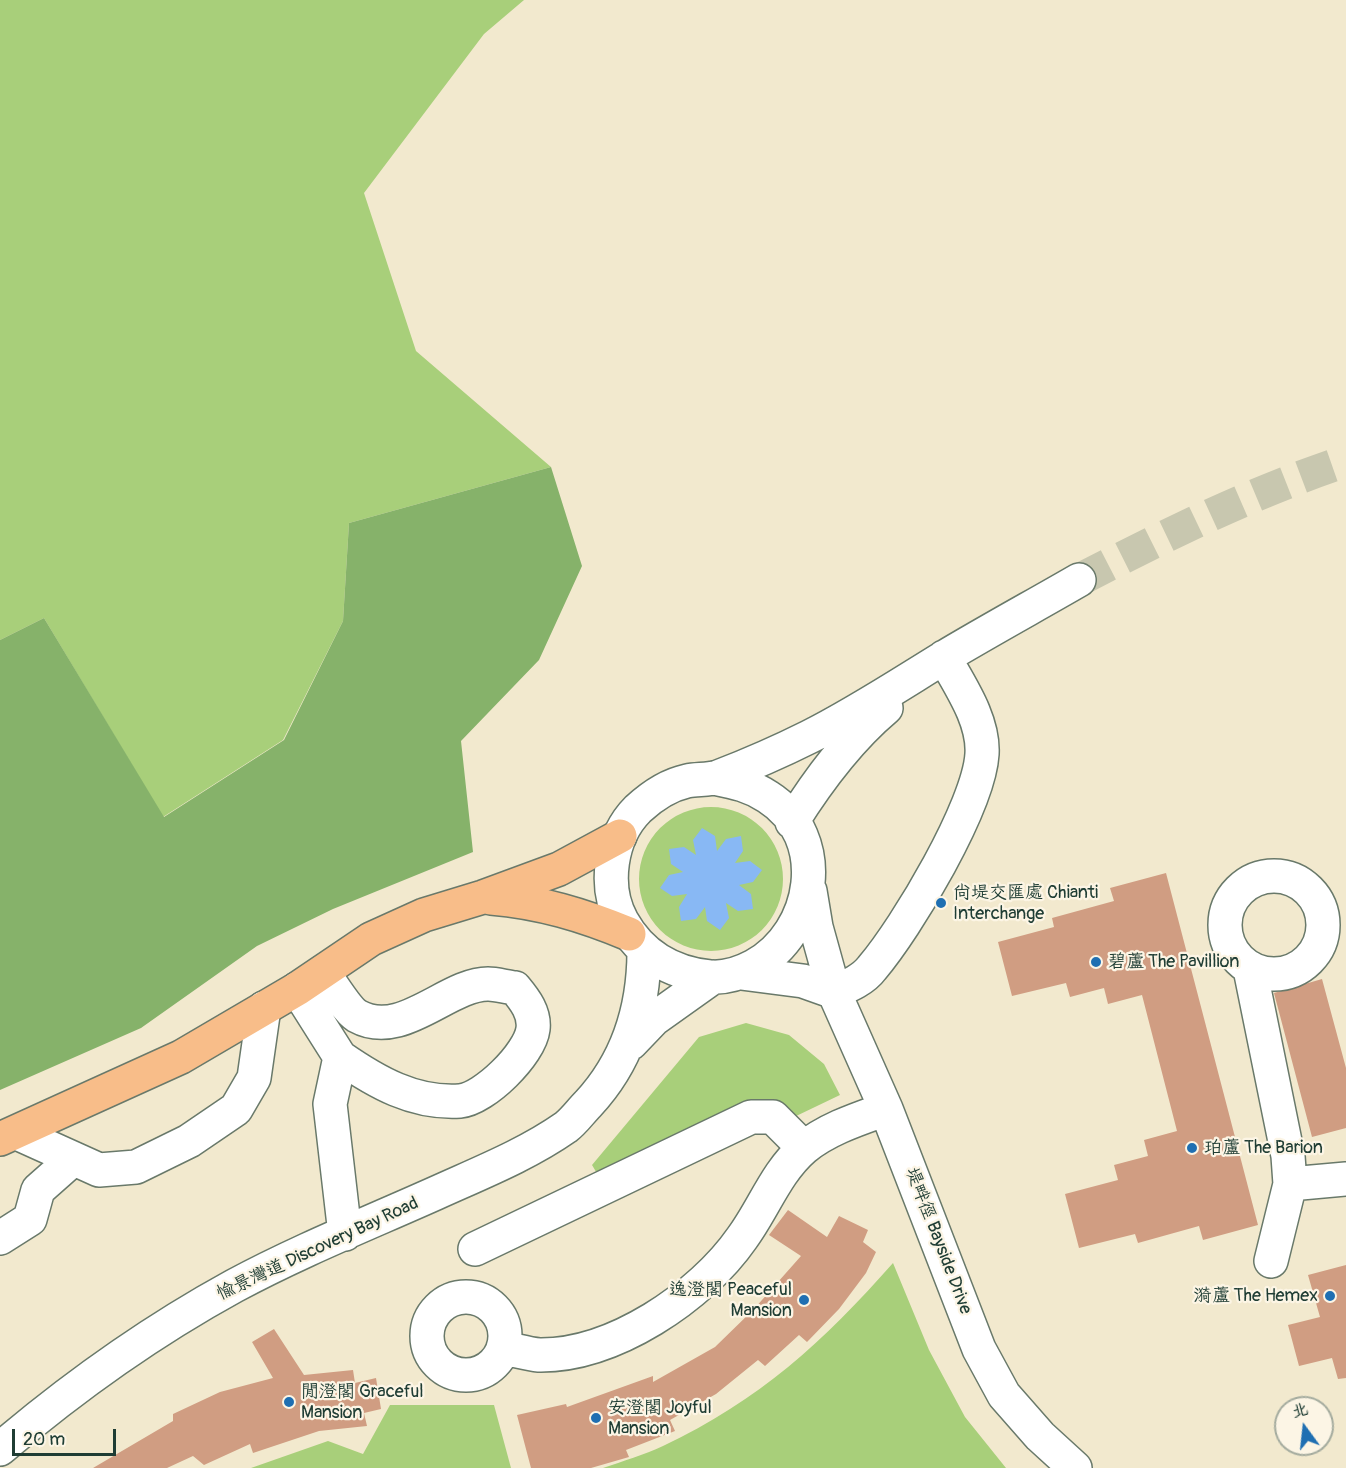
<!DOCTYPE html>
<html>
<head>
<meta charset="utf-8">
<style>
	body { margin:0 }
	#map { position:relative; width:1346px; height:1468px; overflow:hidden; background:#f2e9ce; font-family:Pangolin,"LXGW WenKai TC",sans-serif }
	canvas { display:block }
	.north { position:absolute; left:1274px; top:1396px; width:60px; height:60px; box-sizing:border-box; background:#fcf5e5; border:2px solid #a4ab9e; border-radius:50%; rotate:345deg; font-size:16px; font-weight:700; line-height:24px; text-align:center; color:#1f3d34 }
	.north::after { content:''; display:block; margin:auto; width:21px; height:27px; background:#1f6fb2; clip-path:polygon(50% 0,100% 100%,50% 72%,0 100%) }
	.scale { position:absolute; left:12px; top:1429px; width:104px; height:27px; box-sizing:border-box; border:3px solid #1f3d34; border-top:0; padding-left:8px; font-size:18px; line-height:21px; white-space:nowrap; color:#1f3d34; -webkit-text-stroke:4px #fcf5e5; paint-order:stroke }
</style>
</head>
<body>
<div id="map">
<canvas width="1346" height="1468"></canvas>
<div class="north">北</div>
<div class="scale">20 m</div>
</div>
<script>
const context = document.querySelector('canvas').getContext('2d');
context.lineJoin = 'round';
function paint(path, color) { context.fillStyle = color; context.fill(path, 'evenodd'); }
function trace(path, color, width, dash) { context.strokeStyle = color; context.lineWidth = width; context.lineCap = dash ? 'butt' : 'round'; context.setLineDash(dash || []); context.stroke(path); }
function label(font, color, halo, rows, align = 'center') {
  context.font = font + ' Pangolin,"LXGW WenKai TC",sans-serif'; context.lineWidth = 4.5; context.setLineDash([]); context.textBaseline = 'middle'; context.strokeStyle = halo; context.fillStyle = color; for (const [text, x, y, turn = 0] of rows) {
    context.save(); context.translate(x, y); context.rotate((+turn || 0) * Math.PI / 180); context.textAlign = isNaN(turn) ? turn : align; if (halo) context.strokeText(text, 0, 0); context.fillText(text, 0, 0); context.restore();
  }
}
const green = new Path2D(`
	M 0,0 L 524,0 L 484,34 L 364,193 L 416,351 L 551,467 L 349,523 L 343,621 L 283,740 L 163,817 L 44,618 L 0,640 Z
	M639 879a72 72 0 1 1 144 0a72 72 0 1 1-144 0Z
	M 746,1023 L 789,1035 L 824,1064 L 840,1095 L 792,1118 L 598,1175 L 592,1165 L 699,1037 Z
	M 893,1263 L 929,1350 L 965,1417 L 1006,1468 L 603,1468 C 623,1461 644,1455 663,1446 C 760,1400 823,1342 893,1263 Z
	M 390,1405 L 494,1405 L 511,1468 L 251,1468 L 328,1441 L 363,1454 Z`);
const forest = new Path2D(`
	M 551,467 L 582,566 L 539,660 L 461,741 L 473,852 L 333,909 L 257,946 L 141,1028 L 0,1090 L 0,640 L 44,618 L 164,817 L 284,740 L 343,621 L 349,523 Z`);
const water = new Path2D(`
	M 702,828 L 715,836 L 717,851 L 726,839 L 741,836 L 743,851 L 735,863 L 750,861 L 762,870 L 753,882 L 739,885 L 751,894 L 753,909 L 738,911 L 726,903 L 729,918 L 720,930 L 707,921 L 705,907 L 696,919 L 681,921 L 679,907 L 687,894 L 672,896 L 660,888 L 669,875 L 683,872 L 671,864 L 669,849 L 684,847 L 696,855 L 693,840 Z`);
const building = new Path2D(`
	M 1166,873 L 1258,1225 L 1203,1240 L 1199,1226 L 1138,1243 L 1135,1234 L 1079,1248 L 1065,1194 L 1118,1180 L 1114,1165 L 1148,1156 L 1144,1140 L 1177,1131 L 1142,995 L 1108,1004 L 1104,988 L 1070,997 L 1066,983 L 1012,996 L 998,942 L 1054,927 L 1052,918 L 1114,901 L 1110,888 Z
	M 1322,979 L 1346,1068 L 1346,1128 L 1312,1137 L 1274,993 Z
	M 788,1210 L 827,1237 L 839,1216 L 868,1230 L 863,1242 L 876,1252 L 866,1273 L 839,1309 L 807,1342 L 799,1335 L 765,1366 L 758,1360 L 716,1394 L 670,1420 L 675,1431 L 626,1450 L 629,1457 L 591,1468 L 531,1468 L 517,1415 L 566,1404 L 567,1407 L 653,1376 L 653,1382 L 715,1347 L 754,1309 L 801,1256 L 769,1235 Z
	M 1346,1265 L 1346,1378 L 1338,1379 L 1332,1358 L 1299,1366 L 1288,1325 L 1320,1317 L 1308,1275 Z
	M 274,1329 L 304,1375 L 353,1370 L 355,1383 L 376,1378 L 381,1409 L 364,1413 L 367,1426 L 319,1431 L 253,1453 L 250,1444 L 204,1465 L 193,1456 L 167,1468 L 93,1468 L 173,1421 L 173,1414 L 220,1392 L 273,1378 L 252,1342 Z`);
const minorTunnel = new Path2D(`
	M 1079,580 C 1166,535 1253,492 1346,461`);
const minor = new Path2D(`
	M 714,778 C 734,782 750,785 768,797 C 831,837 816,932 754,966 C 741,973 725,978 710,977 C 671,973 641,955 622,921 C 603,887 610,837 638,809 C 651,797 669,785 687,781 C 697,779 708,780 718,777 C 749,765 779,752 809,737 C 855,714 899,685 943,658 C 988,631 1034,606 1079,580
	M 792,822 C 819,779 848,740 886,708
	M1225 925a49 49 0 1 1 98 0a49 49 0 1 1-98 0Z
	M 810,891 L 816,927 L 834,992 L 886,1109 L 979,1349 L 1004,1395 L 1040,1436 L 1075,1468
	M 1250,969 L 1288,1156 L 1290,1184 L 1346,1179
	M 323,972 C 330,982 347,1010 357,1016 C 402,1041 447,984 488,984 C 496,984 506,987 515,988 C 525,1000 535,1013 533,1029 C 530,1054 484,1099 460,1101 C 414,1104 376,1082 340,1057
	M 741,973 L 803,981 L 834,992
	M 297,989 L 340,1057 L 330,1104 L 345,1234
	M 834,992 C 848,986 863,980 872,968 C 907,927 979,806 982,754 C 984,720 960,686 944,657
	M 631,1043 L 654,1019 L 713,977
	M 17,1133 L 99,1170 L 136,1167 L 189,1141 L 236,1109 L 254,1078 L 264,1008
	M 0,1238 L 30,1219 L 38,1190 L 73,1159
	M 475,1249 L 751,1117 L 773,1117 L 804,1148
	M 1271,1261 L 1290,1184
	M427 1336a39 39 0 1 1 78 0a39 39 0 1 1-78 0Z
	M 503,1348 C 515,1350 528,1354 539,1355 C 613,1356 701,1297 742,1238 C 763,1210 776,1172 804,1148 C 827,1129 858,1119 886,1109
	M 0,1449 C 73,1387 150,1332 234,1286 C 299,1251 369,1223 436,1193 C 480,1173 526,1155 566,1127 C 574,1121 581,1111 588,1104 C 628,1061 644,1009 644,951`);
const major = new Path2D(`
	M 491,898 C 540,902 583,915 629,934
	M 0,1139 L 181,1057 L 297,989 L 371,939 L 424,915 L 483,897 L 559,869 L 620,836`);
const markers = [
	[941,903,6,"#1f6fb2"],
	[1096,962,6,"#1f6fb2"],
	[1192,1148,6,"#1f6fb2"],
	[1330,1296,6,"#1f6fb2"],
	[804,1300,6,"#1f6fb2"],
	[289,1402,6,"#1f6fb2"],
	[596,1418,6,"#1f6fb2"]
];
const poiNames = [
	["尚堤交匯處 Chianti",953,893],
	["Interchange",953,914],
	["碧蘆 The Pavillion",1108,962],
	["珀蘆 The Barion",1204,1148],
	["逸澄閣 Peaceful",792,1290,"right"],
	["Mansion",792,1311,"right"],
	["漪蘆 The Hemex",1318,1296,"right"],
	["閒澄閣 Graceful",301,1392],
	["Mansion",301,1413],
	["安澄閣 Joyful",608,1408],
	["Mansion",608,1429]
];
const streetNames = [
	["堤畔徑 Bayside Drive",938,1241,69],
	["愉景灣道 Discovery Bay Road",318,1249,-25]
];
paint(green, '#a8cf7a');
paint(forest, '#86b26a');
paint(water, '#88b8f4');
paint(building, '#d09d82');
trace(minorTunnel, '#c8c7af', 33, [33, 16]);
trace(minor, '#69796a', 36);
trace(major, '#69796a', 36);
trace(minor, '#fff', 33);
trace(major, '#f8bd89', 33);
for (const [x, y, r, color] of markers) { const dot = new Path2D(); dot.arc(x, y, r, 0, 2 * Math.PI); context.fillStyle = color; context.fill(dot); trace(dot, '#fcf5e5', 2); }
label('18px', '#1f3d34', '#fcf5e5', poiNames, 'left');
label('18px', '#1f3d34', '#fcf5e5', streetNames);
</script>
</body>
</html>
